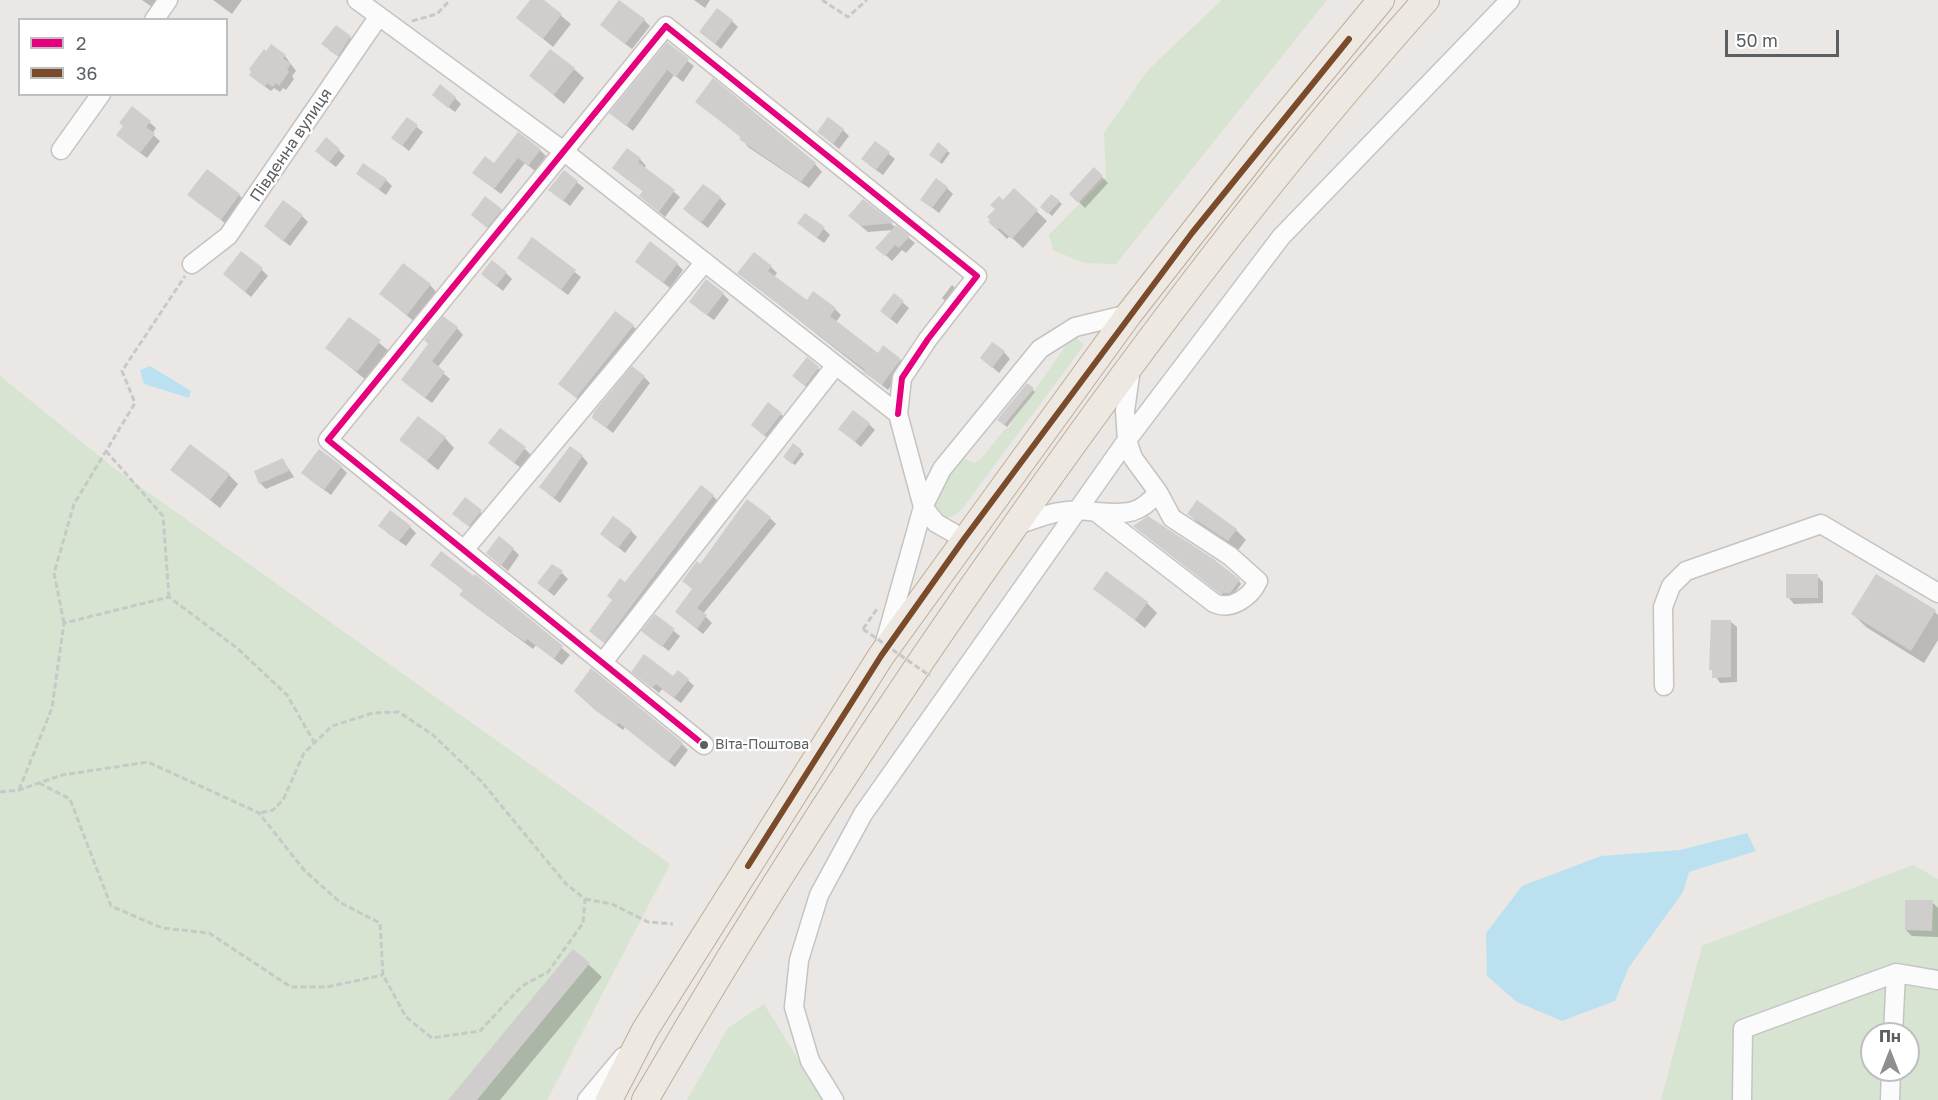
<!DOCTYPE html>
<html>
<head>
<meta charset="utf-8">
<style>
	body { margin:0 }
	#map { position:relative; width:1938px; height:1100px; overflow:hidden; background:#eae7e4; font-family:"Golos Text",sans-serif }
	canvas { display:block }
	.legend { position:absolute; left:18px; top:18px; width:210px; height:78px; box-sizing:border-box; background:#fff; border:2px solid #bdbfc0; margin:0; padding:8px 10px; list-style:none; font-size:18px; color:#5b5f62 }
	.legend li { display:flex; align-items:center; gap:12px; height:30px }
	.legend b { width:30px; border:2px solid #bdbfc0 }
	.north { position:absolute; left:1860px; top:1022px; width:60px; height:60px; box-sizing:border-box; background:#fff; border:2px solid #bdbfc0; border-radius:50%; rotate:0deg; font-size:16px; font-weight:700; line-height:24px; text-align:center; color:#5b5f62 }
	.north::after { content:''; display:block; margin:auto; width:21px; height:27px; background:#8d8f90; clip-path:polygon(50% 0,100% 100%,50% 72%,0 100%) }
	.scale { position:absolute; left:1725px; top:30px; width:114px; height:27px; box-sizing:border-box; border:3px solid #5b5f62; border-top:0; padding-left:8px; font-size:18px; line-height:21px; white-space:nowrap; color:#5b5f62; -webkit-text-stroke:4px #fff; paint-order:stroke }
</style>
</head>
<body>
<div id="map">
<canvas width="1938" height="1100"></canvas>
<ul class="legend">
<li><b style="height:8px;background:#e5007d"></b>2</li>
<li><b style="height:8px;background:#7a4b2a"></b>36</li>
</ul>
<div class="north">Пн</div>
<div class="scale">50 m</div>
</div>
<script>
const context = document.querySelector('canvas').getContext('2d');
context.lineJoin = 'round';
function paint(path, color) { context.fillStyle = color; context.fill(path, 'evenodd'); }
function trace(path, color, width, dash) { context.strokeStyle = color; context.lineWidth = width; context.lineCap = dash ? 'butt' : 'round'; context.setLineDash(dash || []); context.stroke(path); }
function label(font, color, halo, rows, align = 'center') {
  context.font = font + ' "Golos Text",sans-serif'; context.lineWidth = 4.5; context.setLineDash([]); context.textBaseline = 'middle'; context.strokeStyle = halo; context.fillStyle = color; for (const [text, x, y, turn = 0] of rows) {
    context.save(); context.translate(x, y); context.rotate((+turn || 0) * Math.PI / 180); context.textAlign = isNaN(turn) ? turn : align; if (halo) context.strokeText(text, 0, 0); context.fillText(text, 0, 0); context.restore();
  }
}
const green = new Path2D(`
	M 1222,0 L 1327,0 L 1116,264 L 1084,263 L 1053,250 L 1049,235 L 1106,177 L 1104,133 L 1148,70 Z
	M 1077,338 L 1084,345 L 962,509 C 953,517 947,520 936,516 L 931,500 L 936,489 L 963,458 L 974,463 L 981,459 L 1004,430 L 1009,427 L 1066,345 Z
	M 0,376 L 114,468 L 670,864 L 547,1100 L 0,1100 Z
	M 1913,865 L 1938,879 L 1938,1100 L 1661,1100 L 1702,946 ZM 1872,1034 L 1908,1034 L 1908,1070 L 1872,1070 Z
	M 764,1004 L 823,1100 L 687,1100 L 728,1028 Z`);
const water = new Path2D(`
	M 150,366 L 191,391 L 189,398 L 144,384 L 140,370 Z
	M 1747,833 L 1756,851 L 1689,872 L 1683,892 L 1629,967 L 1615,1001 L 1562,1021 L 1517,1002 L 1487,976 L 1486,933 L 1522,886 L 1601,856 L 1680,850 Z`);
const shadow = new Path2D(`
	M 142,0 L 157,0 L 152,7 Z
	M 213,0 L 242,0 L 232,14 Z
	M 532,0 L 542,0 L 571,24 L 553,47 L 518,18 Z
	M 694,0 L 710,0 L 705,8 Z
	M 644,20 L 650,26 L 632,49 L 608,31 Z
	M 732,21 L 738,27 L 721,49 L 701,32 Z
	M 336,27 L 357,43 L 345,61 L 329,50 Z
	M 667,45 L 694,66 L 683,82 L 674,75 L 633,131 L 611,113 Z
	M 271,46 L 285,56 L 296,71 L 292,76 L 294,79 L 286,90 L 283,88 L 280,92 L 274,88 L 271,91 L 257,81 Z
	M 574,69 L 584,78 L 564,104 L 531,76 Z
	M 455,98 L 461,104 L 455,112 L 440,101 Z
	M 697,102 L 815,164 L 822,172 L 809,188 L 748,147 L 742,138 Z
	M 133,108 L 156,128 L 152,134 L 160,141 L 147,158 L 124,141 Z
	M 407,119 L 423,132 L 409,151 L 393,138 Z
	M 843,130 L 849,136 L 839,149 L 819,132 Z
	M 326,139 L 345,156 L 336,167 L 323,157 Z
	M 875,143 L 895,159 L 883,175 L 869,165 Z
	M 540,150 L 546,156 L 535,171 L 525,163 L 501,194 L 480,178 L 494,165 Z
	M 947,151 L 950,153 L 942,164 L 933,157 Z
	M 640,159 L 646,166 L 644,168 L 680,197 L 665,217 L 647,202 L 644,192 L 620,174 Z
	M 1094,169 L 1108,183 L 1085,208 L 1071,194 Z
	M 564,172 L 584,188 L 570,206 L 550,190 Z
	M 358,174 L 386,180 L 392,186 L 386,195 Z
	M 947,188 L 953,194 L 939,213 L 922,200 Z
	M 1014,190 L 1047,221 L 1023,248 L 1010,236 L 1007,239 L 990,222 Z
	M 189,194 L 239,195 L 249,205 L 231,228 Z
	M 1052,196 L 1062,204 L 1052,216 L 1042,207 Z
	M 720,198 L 726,204 L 708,228 L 691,215 Z
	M 863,201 L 915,243 L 906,253 L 902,250 L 892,261 L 878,248 L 894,230 L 868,232 L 856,222 Z
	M 501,210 L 507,216 L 494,232 L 479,221 Z
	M 302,216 L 308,222 L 290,246 L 272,232 Z
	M 805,229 L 824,229 L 830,235 L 824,243 Z
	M 533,239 L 581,277 L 568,295 L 525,263 Z
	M 677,264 L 683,270 L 670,288 L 643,267 Z
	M 771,267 L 777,273 L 774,277 L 807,302 L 835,309 L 841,315 L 836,322 L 878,355 L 900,360 L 906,366 L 888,390 L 739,273 Z
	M 262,270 L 268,276 L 251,297 L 231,280 Z
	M 506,273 L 512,279 L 503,291 L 489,280 Z
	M 430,285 L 439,295 L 417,324 L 381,294 Z
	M 952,285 L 960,293 L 950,306 L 942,298 Z
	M 723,294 L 729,300 L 714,320 L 697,308 Z
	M 894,295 L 909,308 L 897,324 L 888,317 Z
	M 350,319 L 389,351 L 367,381 L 327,348 Z
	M 633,326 L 639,332 L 583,403 L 560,384 Z
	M 457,328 L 463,335 L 437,368 L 450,379 L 432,403 L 409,386 Z
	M 1004,352 L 1010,359 L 999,373 L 982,358 Z
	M 818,368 L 824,374 L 812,391 L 800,382 Z
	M 644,377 L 650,383 L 613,433 L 594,418 Z
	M 1027,385 L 1035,392 L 1007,427 L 999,420 Z
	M 781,414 L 787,420 L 771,441 L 759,431 Z
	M 869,424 L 875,430 L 861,447 L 840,429 Z
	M 445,438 L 454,448 L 438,470 L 401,440 Z
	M 793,446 L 804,454 L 795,465 L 787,459 Z
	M 496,449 L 525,449 L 531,455 L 521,468 Z
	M 582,456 L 588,463 L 560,503 L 547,493 Z
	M 283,460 L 294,477 L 266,489 L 260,483 Z
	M 341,467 L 347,473 L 331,495 L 309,479 Z
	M 172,470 L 229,475 L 238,484 L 220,508 Z
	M 713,496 L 719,502 L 611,648 L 597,637 L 625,584 Z
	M 465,499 L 487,518 L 476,531 L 460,520 Z
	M 1189,514 L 1236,530 L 1246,540 L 1238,550 L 1199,524 Z
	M 770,518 L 776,524 L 703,614 L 712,623 L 703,634 L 676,612 L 694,590 L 701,566 Z
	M 410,527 L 416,533 L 406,546 L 386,532 Z
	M 1137,528 L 1239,581 L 1241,584 L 1233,595 L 1223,595 Z
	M 631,531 L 637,537 L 625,553 L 602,534 Z
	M 513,549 L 519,555 L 508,571 L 494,559 Z
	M 432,565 L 474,578 L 475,576 L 570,655 L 562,665 L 536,645 L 533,649 L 469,602 L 461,595 L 464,591 Z
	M 562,573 L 568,579 L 554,596 L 539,583 Z
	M 1817,576 L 1823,582 L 1823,603 L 1794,604 L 1788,597 Z
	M 1095,589 L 1147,603 L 1157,613 L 1145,628 Z
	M 1935,612 L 1938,615 L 1938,640 L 1924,663 L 1866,627 L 1853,614 Z
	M 655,616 L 680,636 L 669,651 L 650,637 Z
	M 1730,621 L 1737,627 L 1737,682 L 1720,683 L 1711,669 Z
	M 639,677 L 688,680 L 694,686 L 681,703 L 662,689 L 659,693 Z
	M 604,716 L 682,744 L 688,750 L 675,767 L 625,727 L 623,730 Z
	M 1932,902 L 1938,908 L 1938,937 L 1912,936 L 1906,930 Z
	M 574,951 L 602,977 L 500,1100 L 450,1100 Z`);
const building = new Path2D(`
	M 530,0 L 544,0 L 562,14 L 543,39 L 516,18 Z
	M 619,0 L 645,19 L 625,44 L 600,25 Z
	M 717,8 L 733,20 L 715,44 L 699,32 Z
	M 336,25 L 351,36 L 338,56 L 321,44 Z
	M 667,42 L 689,59 L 676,77 L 667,70 L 626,126 L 609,113 Z
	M 271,44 L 286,55 L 283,58 L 291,64 L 287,69 L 289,72 L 279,86 L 276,83 L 273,87 L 267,83 L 265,87 L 249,75 L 251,72 L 249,69 L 264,49 L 266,51 Z
	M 550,49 L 575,68 L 554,95 L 529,76 Z
	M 713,78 L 816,163 L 801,182 L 739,139 L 741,137 L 695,102 Z
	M 440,84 L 456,97 L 448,108 L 432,95 Z
	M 132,106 L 151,121 L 146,127 L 155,134 L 140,153 L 116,135 L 123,126 L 119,123 Z
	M 407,117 L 418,125 L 402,146 L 391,138 Z
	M 828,117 L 844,129 L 833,144 L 817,132 Z
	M 518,132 L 541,149 L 528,166 L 518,158 L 494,189 L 472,173 L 485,156 L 494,163 Z
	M 326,137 L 340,149 L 329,162 L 315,151 Z
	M 875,141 L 890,152 L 876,170 L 861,159 Z
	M 938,142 L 948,150 L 939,162 L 929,155 Z
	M 627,148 L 641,158 L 638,162 L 675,190 L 659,212 L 639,196 L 643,191 L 612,168 Z
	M 363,163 L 387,179 L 379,190 L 356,174 Z
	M 1094,167 L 1103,176 L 1078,203 L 1069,194 Z
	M 207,169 L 240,194 L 221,220 L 187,195 Z
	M 564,170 L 578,181 L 563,201 L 548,190 Z
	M 936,178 L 948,187 L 932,208 L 920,200 Z
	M 703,184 L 721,197 L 701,223 L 683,209 Z
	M 1014,188 L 1038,210 L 1012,239 L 999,228 L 997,230 L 988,222 L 990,220 L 987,217 L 995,209 L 990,205 L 999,196 L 1003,200 Z
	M 1051,194 L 1060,201 L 1048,214 L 1040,207 Z
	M 485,196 L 502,209 L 487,228 L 471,215 Z
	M 863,199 L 894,223 L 861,226 L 848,216 Z
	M 283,200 L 303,215 L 283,241 L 264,226 Z
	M 805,213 L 825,227 L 817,238 L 797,223 Z
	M 896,225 L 910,236 L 899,248 L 895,245 L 885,256 L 875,248 Z
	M 532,237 L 576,270 L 561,290 L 517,258 Z
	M 650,241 L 678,263 L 663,283 L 635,262 Z
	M 241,251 L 263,268 L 245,292 L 223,274 Z
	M 754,252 L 772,266 L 768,271 L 807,300 L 813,291 L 836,308 L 830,316 L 878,353 L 883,345 L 901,359 L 882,385 L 863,372 L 865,370 L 737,273 Z
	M 492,260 L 507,272 L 496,286 L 481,274 Z
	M 403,263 L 431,284 L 407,315 L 379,294 Z
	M 706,279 L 724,293 L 707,315 L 689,302 Z
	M 894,293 L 904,301 L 890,319 L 880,311 Z
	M 615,311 L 634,325 L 576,398 L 558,384 Z
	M 443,316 L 458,327 L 432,361 L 445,372 L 425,398 L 401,380 L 428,344 L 424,340 Z
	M 349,317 L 381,340 L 357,372 L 325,348 Z
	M 992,342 L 1005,351 L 992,368 L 980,358 Z
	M 807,357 L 819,367 L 805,386 L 792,376 Z
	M 632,366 L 645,376 L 606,428 L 592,418 L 594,412 Z
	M 1027,383 L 1034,388 L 1004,425 L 997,420 Z
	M 768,402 L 782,413 L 764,436 L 751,425 Z
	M 853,410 L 870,423 L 855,442 L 838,429 Z
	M 418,416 L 446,437 L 427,461 L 399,440 Z
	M 500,428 L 526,447 L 514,463 L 488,443 Z
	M 793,443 L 802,450 L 792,464 L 783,457 Z
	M 190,444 L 230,474 L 210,500 L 170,470 Z
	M 570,446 L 583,455 L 554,498 L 539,487 Z
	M 319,449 L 342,466 L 324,490 L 301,473 Z
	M 283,458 L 289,471 L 259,484 L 254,471 Z
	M 701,485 L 714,495 L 604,643 L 589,631 L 612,600 L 607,596 L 620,578 L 625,582 Z
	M 465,497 L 482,510 L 469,526 L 452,514 Z
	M 747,499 L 771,517 L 697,608 L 707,615 L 697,629 L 675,612 L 692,589 L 682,581 L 697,561 L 700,564 Z
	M 1197,500 L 1237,529 L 1228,541 L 1187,514 Z
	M 390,510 L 411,526 L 399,541 L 378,526 Z
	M 613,516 L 632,530 L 618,548 L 600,534 Z
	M 1148,516 L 1215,560 L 1240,580 L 1230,593 L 1219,593 L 1133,526 Z
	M 499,536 L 514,548 L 501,566 L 486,553 Z
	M 441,551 L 474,576 L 475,574 L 563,646 L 554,659 L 527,639 L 525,642 L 459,595 L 463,590 L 430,565 Z
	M 552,564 L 563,571 L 548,591 L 537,583 Z
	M 1106,571 L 1148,602 L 1135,620 L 1093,589 Z
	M 1786,574 L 1818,574 L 1818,598 L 1786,598 Z
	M 1876,574 L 1936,610 L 1911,651 L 1851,614 Z
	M 655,614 L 675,629 L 662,647 L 641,631 Z
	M 1711,620 L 1731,620 L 1731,677 L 1712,678 L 1712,670 L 1709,670 Z
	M 644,654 L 673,676 L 678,670 L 689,679 L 674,698 L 656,684 L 652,688 L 631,672 Z
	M 591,668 L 683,743 L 668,762 L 619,723 L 616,725 L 596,711 L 574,691 Z
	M 1905,900 L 1933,900 L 1932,931 L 1905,930 Z
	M 573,949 L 590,963 L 477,1100 L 448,1100 Z`);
const path = new Path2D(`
	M 822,0 L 848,17 L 867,0
	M 412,21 L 437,14 L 450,0
	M 106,451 L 163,516 L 169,597
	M 64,623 L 54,573 L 74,504 L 135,403 L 122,371 L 185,276
	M 863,629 L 877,609
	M 39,783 L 70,799 L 111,906 L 162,928 L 209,933 L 291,987 L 327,987 L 383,975
	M 19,790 L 52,708 L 64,623 L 169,597 L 237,648 L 287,695 L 314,742
	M 0,792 L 19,790 L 62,775 L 148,762 L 259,813 L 304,870 L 341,903 L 380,923 L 383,975 L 406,1017 L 432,1038 L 480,1031 L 522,986 L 548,972 L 583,923 L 585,899 L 566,884 L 481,781 L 433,735 L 399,712 L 373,713 L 332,726 L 304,753 L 283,800 L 273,810 L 259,813
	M 585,899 L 612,904 L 648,922 L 673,924`);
const minor = new Path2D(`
	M 357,0 L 562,150 L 898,414 L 923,507 L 936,523 L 964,539
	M 154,20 L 168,0
	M 61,150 L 101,94
	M 192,264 L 228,236 L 379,16
	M 1096,512 C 1125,514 1139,516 1158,492
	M 1015,526 C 1042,516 1067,506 1096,512 L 1214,603 C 1231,611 1251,597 1258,581 L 1230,556 L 1172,518 L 1158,492 L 1133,458 L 1127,440 L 1125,411 L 1131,368
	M 464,550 L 705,262
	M 884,646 L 923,507 L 942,469 L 1040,349 L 1075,327 L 1129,314
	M 603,662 L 836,365
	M 1664,686 L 1663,607 L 1671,586 L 1686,571 L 1821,524 L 1938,593
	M 704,745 L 328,440 L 666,26 L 977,276 L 928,339 L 902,378 L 898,414
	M 1893,1034 L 1896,973
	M 587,1100 L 623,1057
	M 834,1100 L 810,1061 L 794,1007 L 799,960 L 819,895 L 863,814 L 1127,440 L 1281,237 L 1510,0
	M 1742,1100 L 1743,1029 L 1896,973 L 1938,980
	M 1890,1100 L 1891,1070`);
const highway = new Path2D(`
	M 609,1100 L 645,1030 L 881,656 L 1129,314 L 1267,138 L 1381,0
	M 645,1100 C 762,898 889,703 1024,513 C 1150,335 1281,162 1426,0`);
const pathBridge = new Path2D(`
	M 863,629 L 930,676`);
const bus1 = new Path2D(`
	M 704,745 L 328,440 L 666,26 L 977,276 L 928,339 L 902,378 L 898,414`);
const bus2 = new Path2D(`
	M 748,866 L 881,656 L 964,539 L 1192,233 L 1349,39`);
const markers = [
	[704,745,5,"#5b5f62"]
];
const busNames = [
	["Віта-Поштова",715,745]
];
const streetNames = [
	["Південна вулиця",291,145,-56]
];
paint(green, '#d6e4d1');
paint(water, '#bbe1f1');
paint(shadow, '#0003');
paint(building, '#d0cecd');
trace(minor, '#c4c4c4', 21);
trace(highway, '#beac95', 28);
trace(path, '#c5cac7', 3, [6, 3]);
trace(minor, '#fcfbfb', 18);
trace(highway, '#ede8e1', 26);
trace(pathBridge, '#c5cac7', 3, [6, 3]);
trace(bus1, '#e5007d', 6);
trace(bus2, '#7a4b2a', 6);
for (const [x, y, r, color] of markers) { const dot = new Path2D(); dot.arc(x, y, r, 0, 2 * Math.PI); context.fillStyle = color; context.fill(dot); trace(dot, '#fff', 2); }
label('14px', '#5b5f62', '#fff', busNames, 'left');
label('16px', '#5b5f62', '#fff', streetNames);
</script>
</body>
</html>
